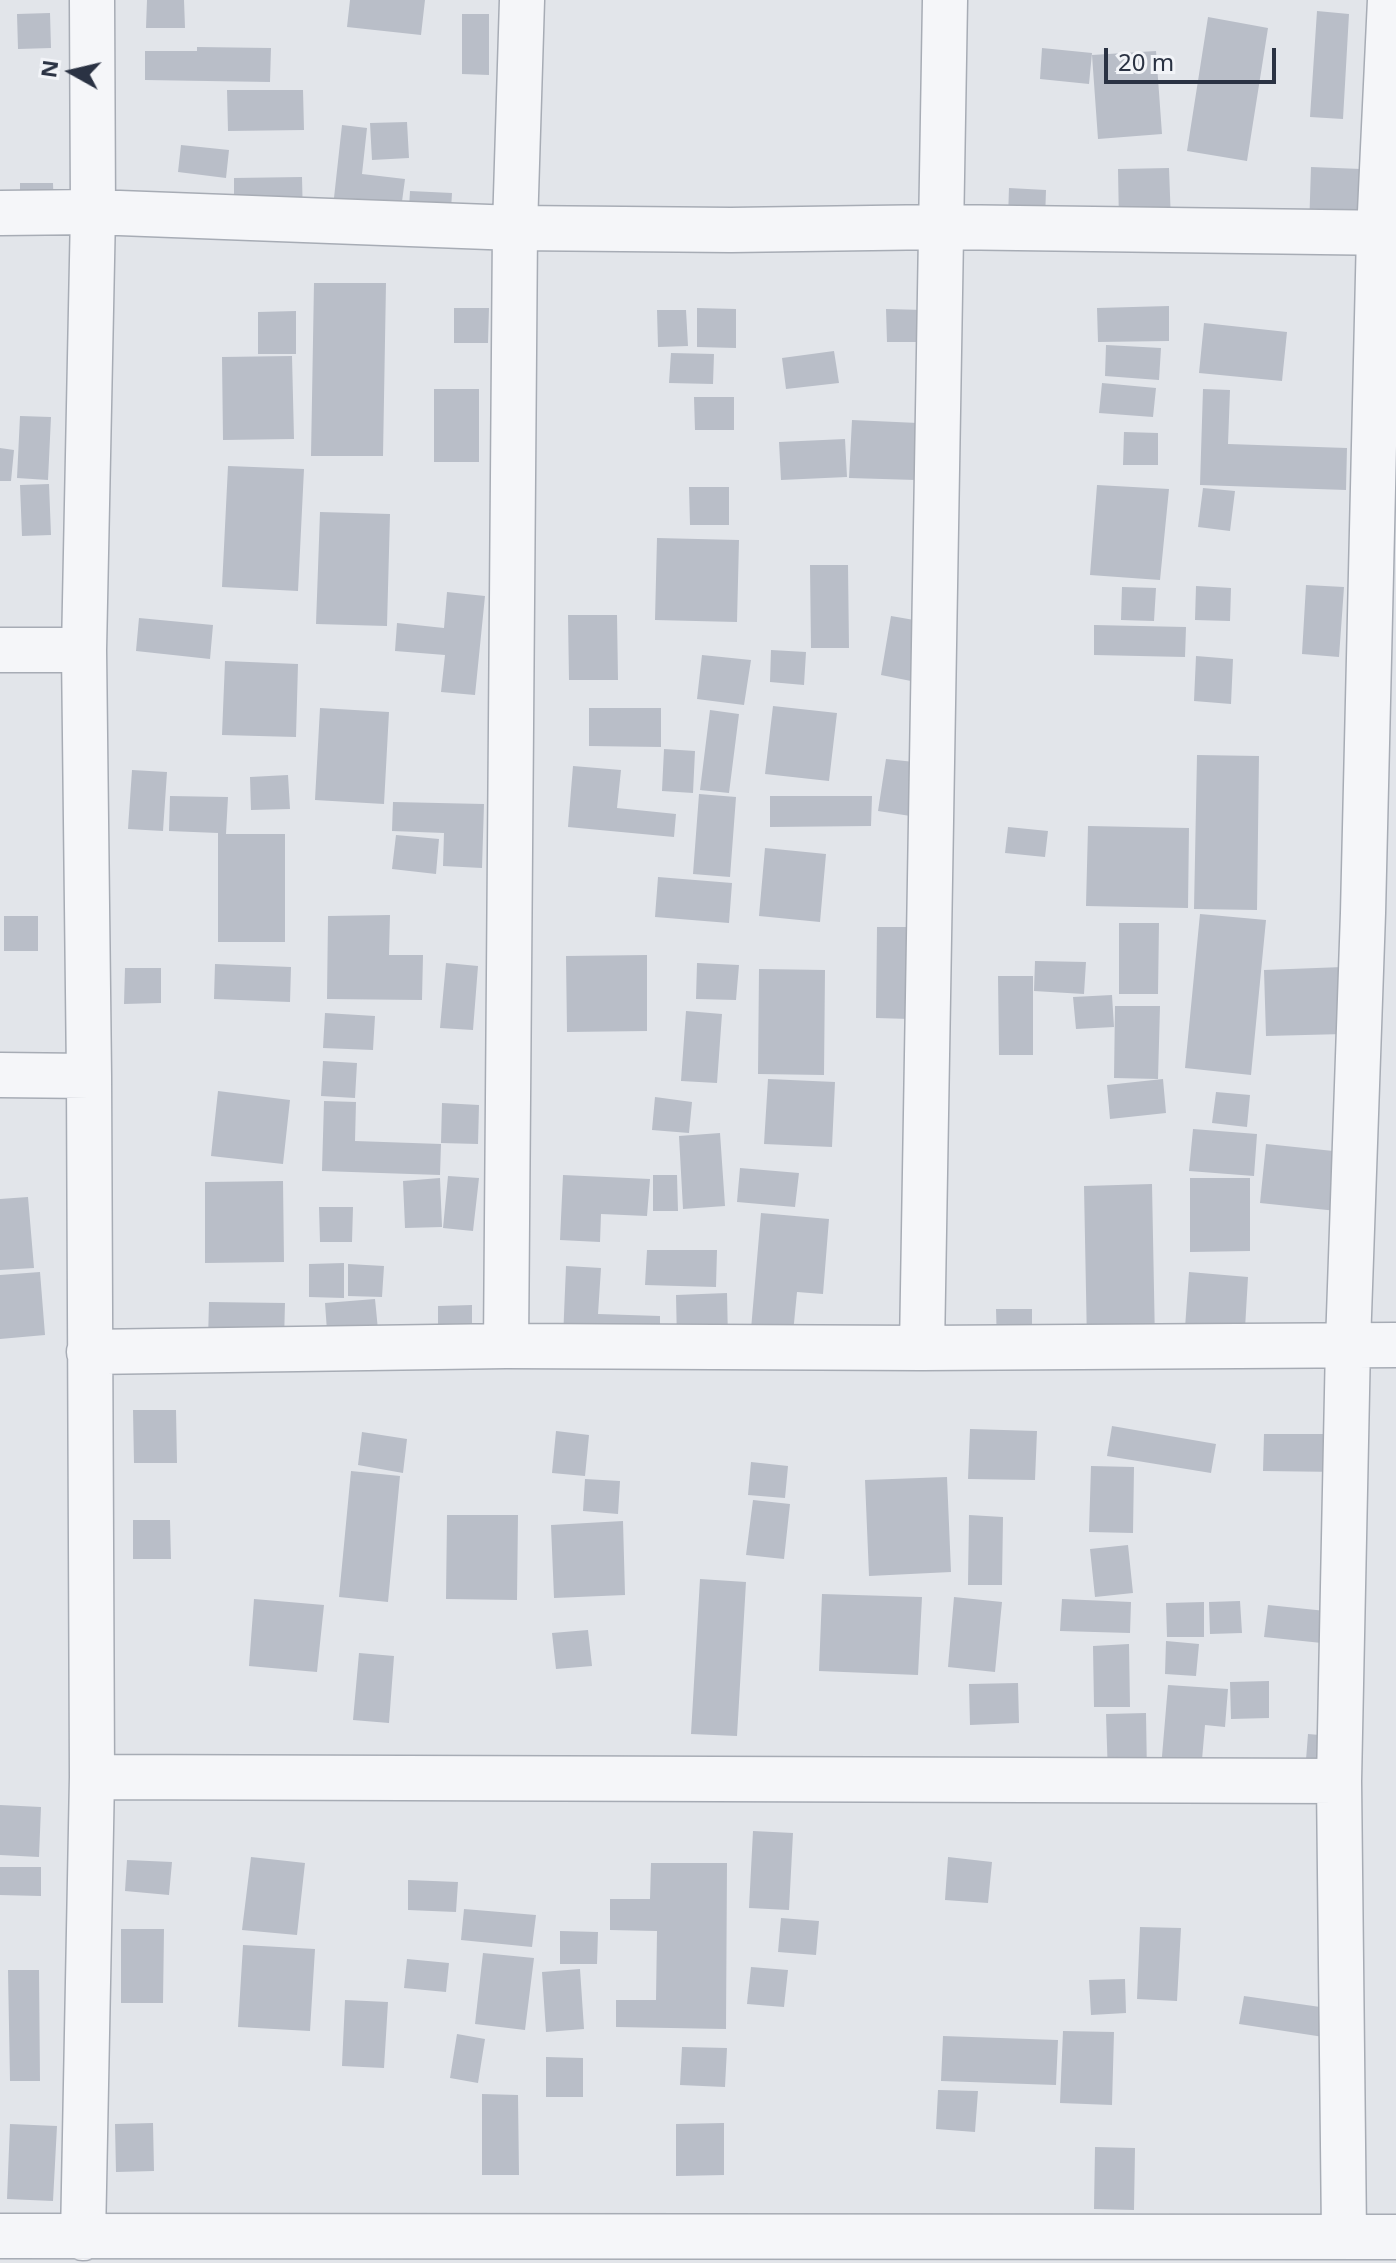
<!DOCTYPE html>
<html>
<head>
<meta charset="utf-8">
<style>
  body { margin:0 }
  #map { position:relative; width:1396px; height:2263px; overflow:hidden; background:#e2e5ea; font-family:"Noto Sans",sans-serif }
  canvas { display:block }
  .north { position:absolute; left:32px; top:32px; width:80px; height:80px; -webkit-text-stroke:6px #f2f4f8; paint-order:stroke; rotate:278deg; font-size:22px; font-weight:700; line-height:32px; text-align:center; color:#2a3243 }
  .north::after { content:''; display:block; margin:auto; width:28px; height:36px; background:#2a3243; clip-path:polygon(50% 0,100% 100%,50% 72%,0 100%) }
  .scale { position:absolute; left:1104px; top:48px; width:172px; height:36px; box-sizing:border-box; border:4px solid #2a3243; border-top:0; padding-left:10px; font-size:24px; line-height:28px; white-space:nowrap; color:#2a3243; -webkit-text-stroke:6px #f2f4f8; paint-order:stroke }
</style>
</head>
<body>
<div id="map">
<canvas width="1396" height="2263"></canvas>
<div class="north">N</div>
<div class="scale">20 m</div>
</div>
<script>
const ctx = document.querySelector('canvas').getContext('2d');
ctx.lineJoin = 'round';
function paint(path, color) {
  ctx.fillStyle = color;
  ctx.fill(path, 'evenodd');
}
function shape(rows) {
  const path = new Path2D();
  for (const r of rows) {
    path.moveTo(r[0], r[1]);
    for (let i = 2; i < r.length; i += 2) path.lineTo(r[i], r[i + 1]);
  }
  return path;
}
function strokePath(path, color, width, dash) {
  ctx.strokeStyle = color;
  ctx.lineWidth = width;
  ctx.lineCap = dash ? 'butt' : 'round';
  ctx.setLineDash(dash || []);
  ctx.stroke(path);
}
paint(shape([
  [147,0,184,0,185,28,146,28],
  [350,0,425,0,421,35,347,27],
  [1317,11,1349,14,1343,119,1310,117],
  [50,13,51,48,18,49,17,14],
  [462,14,489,14,489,75,462,74],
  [1208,17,1268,28,1247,161,1187,151],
  [197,47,271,48,270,82,145,80,145,51,197,51],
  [1042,48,1092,53,1089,84,1040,79],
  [1156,51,1162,134,1098,139,1092,55],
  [227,90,303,90,304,130,228,131],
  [407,122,409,158,372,160,370,123],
  [342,125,367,128,362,174,405,179,399,224,332,216],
  [181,145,229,150,226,178,178,172],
  [1311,167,1361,169,1359,231,1309,229],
  [1169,168,1171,222,1119,224,1118,169],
  [302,177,303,220,234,220,234,178],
  [20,183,53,183,54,216,20,216],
  [1009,188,1046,190,1045,220,1008,218],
  [410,191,452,193,450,227,408,225],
  [314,283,386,283,383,456,311,456],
  [1169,306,1169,341,1098,342,1097,308],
  [454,308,489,308,488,343,454,343],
  [697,308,736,309,736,348,697,347],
  [886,309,924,310,923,342,887,342],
  [657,310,686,310,688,346,658,347],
  [296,311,296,354,258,354,258,312],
  [1204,323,1287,332,1282,381,1199,373],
  [1106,345,1161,348,1159,380,1105,376],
  [834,351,839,383,786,389,782,358],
  [671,353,714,354,713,384,669,383],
  [292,356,294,439,223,440,222,357],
  [1102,383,1156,388,1153,417,1099,413],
  [434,389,479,389,479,462,434,462],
  [1203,389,1230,390,1228,444,1347,448,1346,490,1200,485],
  [694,397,734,397,734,430,695,430],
  [20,416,51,417,48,480,17,478],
  [852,420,918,423,916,480,849,478],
  [1124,432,1158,433,1158,465,1123,465],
  [845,439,847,477,781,480,779,442],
  [0,448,14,450,11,481,0,481],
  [228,466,304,469,298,591,222,587],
  [49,484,51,535,22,536,20,485],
  [1097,485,1169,489,1160,580,1090,575],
  [689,487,729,487,729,525,690,525],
  [1203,488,1235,491,1230,531,1198,527],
  [320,512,390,514,387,626,316,624],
  [657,538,739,540,737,622,655,620],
  [810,565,848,565,849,648,811,648],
  [1306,585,1344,587,1339,657,1302,654],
  [1196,586,1231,588,1230,621,1195,620],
  [1122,587,1156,588,1154,621,1121,620],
  [447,592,485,596,475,695,441,692,445,655,395,651,397,623,444,628],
  [568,615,617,615,618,680,569,680],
  [891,616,920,621,911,681,881,675],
  [139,618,213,625,210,659,136,651],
  [1094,625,1186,627,1185,657,1094,655],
  [771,650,806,652,804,685,770,682],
  [702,655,751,660,744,705,697,699],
  [1196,656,1233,659,1231,704,1194,701],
  [225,661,298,664,296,737,222,735],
  [773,706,837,713,829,781,765,774],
  [320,708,389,712,384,804,315,800],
  [589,708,661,708,661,747,589,746],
  [710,710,739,714,729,793,700,790],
  [664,749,695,751,693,793,662,791],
  [1197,755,1259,756,1257,910,1194,909],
  [886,759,924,763,917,817,878,811],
  [573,766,621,770,617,808,676,814,674,837,568,827],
  [132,770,167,772,163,831,128,829],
  [288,775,290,809,251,810,250,777],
  [699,794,736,797,730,877,693,874],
  [170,796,228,797,226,834,285,834,285,942,218,942,218,833,169,831],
  [770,796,872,796,871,826,770,827],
  [393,802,484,804,482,868,443,866,444,833,392,831],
  [1088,826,1189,828,1188,908,1086,906],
  [1008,827,1048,831,1045,857,1005,853],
  [396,835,439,839,436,874,392,869],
  [765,848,826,854,820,922,759,916],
  [658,877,732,883,729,923,655,917],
  [1200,914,1266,920,1251,1075,1185,1068],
  [390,915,389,955,423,955,422,1000,327,999,328,916],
  [4,916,38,916,38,951,4,951],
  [1119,923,1159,923,1158,994,1119,994],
  [877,927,911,927,910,1019,876,1018],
  [647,955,647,1031,567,1032,566,956],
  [1035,961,1086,962,1084,994,1034,991],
  [446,963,478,966,473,1030,440,1028],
  [697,963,739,965,736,1000,696,999],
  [215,964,291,967,290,1002,214,999],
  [1343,967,1344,1034,1266,1036,1264,970],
  [125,968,161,968,161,1003,124,1004],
  [759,969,825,970,824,1075,758,1074],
  [998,976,1033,976,1033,1055,999,1055],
  [1112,995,1114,1027,1076,1029,1073,997],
  [1115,1006,1160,1006,1158,1079,1114,1078],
  [686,1011,722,1014,717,1083,681,1081],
  [325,1013,375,1016,373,1050,323,1048],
  [323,1061,357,1063,355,1098,321,1096],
  [768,1079,835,1082,832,1147,764,1144],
  [1163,1079,1166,1113,1110,1119,1107,1085],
  [218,1091,290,1100,283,1164,211,1156],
  [1216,1092,1250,1095,1247,1127,1212,1123],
  [655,1097,692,1102,689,1133,652,1130],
  [324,1101,356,1102,355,1141,441,1144,440,1175,322,1171],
  [442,1103,479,1105,478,1144,441,1143],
  [1193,1129,1257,1134,1254,1176,1189,1171],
  [720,1133,725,1206,683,1209,679,1136],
  [1266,1144,1343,1152,1337,1211,1260,1203],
  [740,1168,799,1173,795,1207,737,1202],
  [563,1175,650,1179,647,1216,601,1214,600,1242,560,1240],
  [653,1175,677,1175,678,1211,653,1211],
  [448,1176,479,1178,473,1231,443,1228],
  [440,1178,442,1227,405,1228,403,1181],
  [1190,1178,1250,1178,1250,1251,1190,1252],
  [283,1181,284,1262,205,1263,205,1182],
  [1152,1184,1155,1343,1087,1344,1084,1186],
  [28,1197,34,1268,0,1270,0,1199],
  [319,1207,353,1207,352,1242,320,1242],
  [761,1213,829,1219,823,1294,797,1292,792,1344,750,1341],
  [647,1250,717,1250,716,1287,645,1285],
  [344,1263,344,1298,309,1297,309,1264],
  [348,1264,384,1266,382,1297,348,1296],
  [566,1266,601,1268,598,1314,660,1316,660,1342,563,1339],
  [40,1272,45,1335,0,1339,0,1275],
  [1189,1272,1248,1277,1244,1346,1184,1342],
  [727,1293,728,1340,677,1342,676,1295],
  [375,1299,379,1340,328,1345,325,1303],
  [209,1302,285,1303,284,1341,208,1340],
  [472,1305,472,1341,438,1342,438,1306],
  [996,1309,1032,1309,1032,1344,997,1345],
  [133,1410,176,1410,177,1463,134,1463],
  [1112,1426,1216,1444,1211,1473,1107,1456],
  [970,1429,1037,1431,1035,1480,968,1479],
  [556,1431,589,1435,585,1476,552,1473],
  [362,1432,407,1439,403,1473,358,1465],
  [1264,1434,1340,1434,1340,1472,1263,1471],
  [751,1462,788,1466,785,1498,748,1495],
  [1091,1466,1134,1467,1133,1533,1089,1532],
  [351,1471,400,1476,388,1602,339,1597],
  [947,1477,951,1572,869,1576,865,1480],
  [585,1479,620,1481,618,1514,583,1511],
  [753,1500,790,1504,784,1559,746,1555],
  [447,1515,518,1515,517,1600,446,1599],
  [969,1515,1003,1517,1002,1585,968,1585],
  [133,1520,170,1520,171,1559,133,1559],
  [623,1521,625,1595,554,1598,551,1525],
  [1128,1545,1133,1593,1095,1597,1090,1549],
  [700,1579,746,1582,737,1736,691,1734],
  [822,1594,922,1597,918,1675,819,1671],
  [954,1597,1002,1602,995,1672,948,1667],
  [254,1599,324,1605,317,1672,249,1666],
  [1062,1599,1131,1602,1130,1633,1060,1631],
  [1240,1601,1242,1633,1210,1634,1209,1602],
  [1204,1602,1204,1637,1167,1637,1166,1603],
  [1268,1605,1345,1613,1341,1645,1264,1637],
  [588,1630,592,1666,556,1669,552,1633],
  [1166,1641,1199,1644,1196,1676,1165,1674],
  [1129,1644,1130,1707,1094,1707,1093,1646],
  [359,1653,394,1656,389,1723,353,1720],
  [1269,1681,1269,1718,1231,1719,1230,1682],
  [1018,1683,1019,1723,970,1725,969,1684],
  [1168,1685,1228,1689,1225,1727,1205,1725,1201,1771,1161,1768],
  [1146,1713,1147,1776,1108,1777,1106,1714],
  [1308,1734,1343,1737,1305,1773],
  [0,1805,41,1807,39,1857,0,1855],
  [753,1831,793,1833,789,1910,749,1908],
  [251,1857,305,1863,297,1935,242,1930],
  [948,1857,992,1862,988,1903,945,1900],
  [127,1860,172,1862,169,1895,125,1891],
  [651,1863,727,1863,726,2029,616,2027,616,2000,656,2000,657,1931,610,1930,610,1899,650,1899],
  [0,1867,41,1867,41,1896,0,1895],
  [408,1880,458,1882,456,1912,408,1910],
  [464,1909,536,1915,532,1947,461,1940],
  [781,1918,819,1921,816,1955,778,1952],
  [1140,1927,1181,1928,1177,2001,1137,1999],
  [121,1929,164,1929,163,2003,121,2003],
  [560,1931,598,1932,597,1964,560,1964],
  [243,1945,315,1949,310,2031,238,2027],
  [483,1953,534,1958,525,2030,475,2024],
  [407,1959,449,1963,446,1992,404,1988],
  [751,1967,788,1970,784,2007,747,2004],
  [580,1969,584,2029,546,2032,542,1972],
  [8,1970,39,1970,40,2081,10,2081],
  [1125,1979,1126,2013,1091,2015,1089,1980],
  [1244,1996,1334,2009,1330,2038,1239,2024],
  [345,2000,388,2002,384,2068,342,2066],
  [1063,2031,1114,2032,1112,2105,1060,2103],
  [457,2034,485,2039,478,2083,450,2078],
  [943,2036,1058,2040,1056,2085,941,2081],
  [682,2047,727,2048,725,2087,680,2085],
  [546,2057,583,2058,583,2097,546,2097],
  [938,2090,978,2091,975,2132,936,2129],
  [482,2094,518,2095,519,2175,482,2175],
  [153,2123,154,2171,116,2172,115,2124],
  [724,2123,724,2175,676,2176,676,2124],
  [10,2124,57,2126,53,2201,7,2199],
  [1095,2147,1135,2148,1134,2210,1094,2209]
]), '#b9bec8');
const minor = shape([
  [0,213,93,212,515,228,731,230,942,227,1396,233],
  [0,650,84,650],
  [0,1075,89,1076],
  [506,1346,515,228,522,0],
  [922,1348,945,0],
  [89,1352,506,1346,922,1348,1396,1345],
  [92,1777,1339,1781],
  [1344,2235,1339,1781,1348,1344,1363,913,1379,233,1390,0],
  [0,2236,1396,2237],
  [83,2238,92,1777,89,1076,84,650,93,212,92,0]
]);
strokePath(minor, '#a7acb5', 47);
strokePath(minor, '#f5f6f9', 44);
</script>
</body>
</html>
